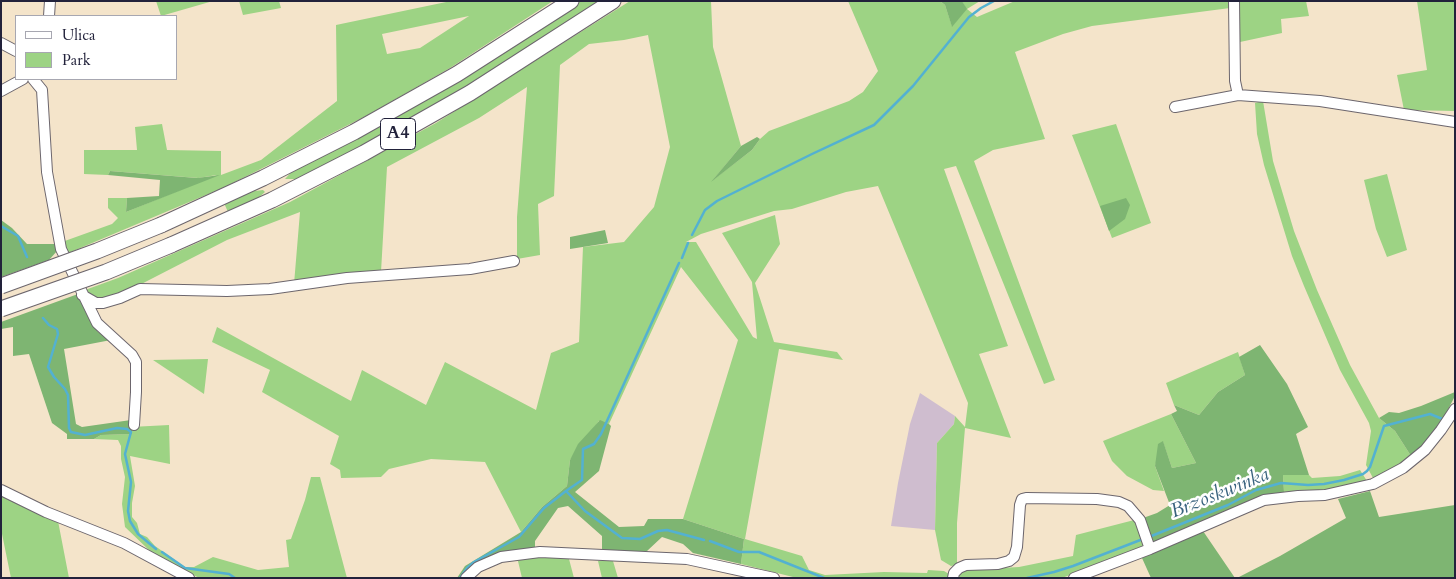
<!DOCTYPE html>
<html>
<head>
<meta charset="utf-8">
<style>
  body { margin:0 }
  #map { position:relative; width:1456px; height:579px; overflow:hidden; background:#f4e4ca; font-family:Cardo,serif }
  canvas { display:block }
  .frame { position:absolute; inset:0; border:2px solid #22223b; pointer-events:none }
  .legend { position:absolute; left:15px; top:15px; width:162px; height:65px; box-sizing:border-box; background:#fff; border:1px solid #a7a7b1; margin:0; padding:6px 9px; list-style:none; font-size:15px; color:#22223b }
  .legend li { display:flex; align-items:center; gap:10px; height:25px }
  .legend b { width:25px; border:1px solid #a7a7b1 }
</style>
</head>
<body>
<div id="map">
<canvas width="1456" height="579"></canvas>
<div class="frame"></div>
<ul class="legend">
<li><b style="height:6px;background:#fff"></b>Ulica</li>
<li><b style="height:14px;background:#9dd384"></b>Park</li>
</ul>
</div>
<script>
const ctx = document.querySelector('canvas').getContext('2d');
ctx.lineJoin = 'round';
function paint(path, color) {
  ctx.fillStyle = color;
  ctx.fill(path, 'evenodd');
}
function shape(rows) {
  const path = new Path2D();
  for (const r of rows) {
    path.moveTo(r[0], r[1]);
    for (let i = 2; i < r.length; i += 2) path.lineTo(r[i], r[i + 1]);
  }
  return path;
}
function strokePath(path, color, width, dash) {
  ctx.strokeStyle = color;
  ctx.lineWidth = width;
  ctx.lineCap = dash ? 'butt' : 'round';
  ctx.setLineDash(dash || []);
  ctx.stroke(path);
}
function write(font, color, halo, rows, align = 'center') {
  ctx.font = font + ' Cardo,serif';
  ctx.lineWidth = 5;
  ctx.setLineDash([]);
  ctx.textBaseline = 'middle';
  ctx.strokeStyle = halo;
  ctx.fillStyle = color;
  for (const [text, x, y, turn = 0] of rows) {
    ctx.save();
    ctx.translate(x, y);
    ctx.rotate((+turn || 0) * Math.PI / 180);
    ctx.textAlign = isNaN(turn) ? turn : align;
    if (halo) ctx.strokeText(text, 0, 0);
    ctx.fillText(text, 0, 0);
    ctx.restore();
  }
}
paint(shape([
  [920,393,955,416,954,424,937,443,935,530,891,526,898,483,910,424]
]), '#cfbdcf');
paint(shape([
  [156,1,213,1,161,16],
  [239,1,279,1,281,8,243,15],
  [451,1,553,1,450,68,368,115,225,187,66,254,62,242,112,224,118,218,108,208,108,198,127,198,126,212,217,175,198,178,110,171,108,175,84,174,84,150,137,150,135,127,162,124,167,150,221,151,221,175,261,160,337,101,336,25],
  [469,16,420,48,387,54,382,34],
  [581,1,602,1,508,62,405,124,303,179,285,179,296,167,557,17],
  [630,1,711,1,713,47,741,146,713,180,752,150,760,139,769,131,849,101,863,92,878,71,848,1,940,1,945,5,952,26,966,9,962,1,980,1,967,9,977,17,1015,1,1230,1,1230,8,1092,26,1063,34,1015,52,1045,139,993,150,974,161,1055,380,1044,384,956,166,944,169,1008,346,979,354,1011,438,965,428,957,523,957,565,951,566,941,560,935,530,937,443,954,424,955,416,965,427,968,403,878,186,846,192,792,209,774,211,701,234,686,242,696,242,753,337,757,339,752,282,722,233,775,215,780,244,755,283,774,342,837,352,843,360,779,349,745,539,802,556,809,570,825,575,884,572,927,573,928,570,944,571,949,574,965,570,1019,567,1073,556,1076,535,1142,518,1152,544,1062,578,797,578,741,564,744,539,683,519,738,340,681,267,609,424,599,421,570,460,567,486,542,507,521,532,485,462,431,459,389,469,381,477,341,478,340,470,330,464,339,436,262,392,270,370,212,342,217,327,351,401,362,370,426,405,445,362,536,410,551,353,579,342,583,247,624,242,654,207,670,147,648,35,624,40,589,44,560,65,554,196,538,204,540,255,517,259,517,217,527,87,479,118,387,167,381,272,294,284,300,212,227,240,118,296,92,299,85,290,118,278,290,202,436,123],
  [1240,1,1306,1,1309,16,1281,19,1282,33,1240,42],
  [1417,1,1455,1,1455,111,1404,110,1397,75,1427,70],
  [1263,101,1273,161,1294,231,1317,290,1350,365,1379,418,1395,431,1411,456,1397,466,1373,478,1366,465,1371,431,1369,423,1340,370,1304,286,1292,256,1264,165,1257,134,1255,103],
  [1116,124,1151,223,1112,238,1072,135],
  [1387,174,1407,250,1387,257,1376,229,1364,180],
  [263,190,265,192,258,198,228,212,224,203,247,192],
  [1238,352,1245,375,1218,392,1199,415,1174,405,1166,383],
  [208,359,204,394,153,360],
  [1171,414,1196,463,1172,468,1163,442,1155,466,1164,491,1153,490,1127,476,1112,461,1103,441],
  [169,425,170,464,130,456,135,486,132,503,132,517,137,523,140,534,147,537,155,546,185,567,194,567,213,557,258,570,289,567,286,540,291,539,305,500,311,477,320,477,347,578,200,578,185,572,152,553,125,527,122,504,125,477,121,459,121,446,118,440,94,439,101,435,131,434,131,427],
  [1360,470,1367,481,1340,489,1284,492,1283,475,1309,475,1312,478,1340,476],
  [1,496,58,521,69,578,11,578,1,529],
  [536,556,569,559,574,578,522,578,517,557],
  [598,561,613,561,618,578,602,578]
]), '#9dd384');
paint(shape([
  [940,1,962,1,967,9,952,27,945,5],
  [757,137,760,139,752,150,711,182,741,146],
  [110,171,197,178,220,175,126,212,127,198,159,196,160,180,108,175],
  [1126,198,1130,205,1125,219,1109,231,1100,206],
  [1,220,12,228,27,244,57,244,57,251,49,260,1,277],
  [605,230,608,243,570,249,570,237],
  [78,294,89,318,98,332,111,340,64,349,76,424,82,427,131,420,132,434,101,435,94,439,67,439,67,434,52,423,29,354,13,356,13,327,1,329,1,322],
  [1260,345,1287,384,1308,427,1296,434,1309,475,1283,475,1284,492,1258,498,1152,544,1143,518,1157,513,1170,505,1155,466,1158,444,1163,441,1172,468,1196,463,1171,414,1177,411,1174,405,1199,415,1218,392,1245,375,1239,357],
  [1455,392,1455,396,1439,427,1423,446,1411,456,1395,431,1379,418,1389,412,1399,413,1421,406],
  [600,420,609,424,611,426,599,471,575,492,619,527,644,526,648,519,683,519,744,539,741,564,693,553,683,544,662,537,647,551,602,552,602,536,568,506,558,508,535,541,535,551,500,555,462,578,457,578,465,566,521,532,542,507,567,486,570,460,578,444],
  [1370,491,1379,517,1455,505,1455,578,1237,578,1280,556,1346,518,1338,499],
  [1203,531,1235,578,1151,578,1142,558]
]), '#7eb572');
strokePath(shape([
  [1,226,18,236,27,257],
  [692,235,705,210,717,201,812,154,874,125,913,86,969,17,981,8,994,1],
  [682,258,688,243],
  [43,318,49,325,57,329,58,334,48,367,54,377,65,389,68,395,69,428,71,432,85,435,117,428,127,429,131,432,125,454,131,482,128,511,130,521,138,534,156,549],
  [566,491,582,480,583,449,594,444,601,434,679,263],
  [1149,537,1228,505,1256,490,1281,483,1308,485,1324,484,1344,480,1363,474,1367,471,1370,467,1384,426,1430,414,1445,420],
  [710,541,739,552,759,552,824,578],
  [162,552,185,568,229,574,235,578],
  [460,578,467,568,474,562,519,537,544,508,566,491,585,511,622,538,640,539,658,531,667,530,704,540],
  [1027,578,1054,572,1073,566,1143,539]
]), '#53b1d1', 2.5);
const minor = shape([
  [1234,1,1235,81,1238,95,1320,101,1455,122],
  [49,16,50,1],
  [1,43,16,51],
  [33,79,42,90,47,172,61,249,97,323,132,355,136,362,136,392,134,425],
  [1,91,23,79],
  [1175,107,1238,95],
  [82,295,96,303,103,303,120,298,140,289,227,291,270,289,347,278,470,269,514,261],
  [1,490,46,512,124,543,189,578],
  [466,578,478,567,501,557,540,552,687,559,774,578],
  [953,578,954,573,959,568,966,565,998,564,1009,561,1014,557,1017,547,1020,505,1022,499,1026,498,1097,499,1119,502,1128,506,1140,520,1150,549],
  [1074,578,1150,549,1264,500,1298,496,1325,495,1373,484,1403,468,1425,450,1441,430,1455,409]
]);
const highway = shape([
  [161,225,263,178,354,132,457,74,571,1],
  [171,245,272,200,364,153,470,93,613,1]
]);
strokePath(minor, '#6c666d', 12);
strokePath(highway, '#6c666d', 17);
strokePath(minor, '#fff', 10);
strokePath(highway, '#fff', 15);
const highwayBridge = shape([
  [1,286,97,251,161,225],
  [1,309,106,272,171,245]
]);
strokePath(highwayBridge, '#6c666d', 17, []);
strokePath(highwayBridge, '#fff', 15);
for (const [x, y, w] of [
  [398,134,35]
]) {
  const box = new Path2D();
  box.roundRect(x - w / 2, y - 15.5, w, 31, 4);
  ctx.fillStyle = '#fff';
  ctx.fill(box);
  strokePath(box, '#22223b', 1);
}
write('bold 18px', '#22223b', null, [
  ["A4",398,134]
]);
write('italic 20px', '#38627e', '#fff', [
  ["Brzoskwinka",1220,494,-22]
]);
</script>
</body>
</html>
